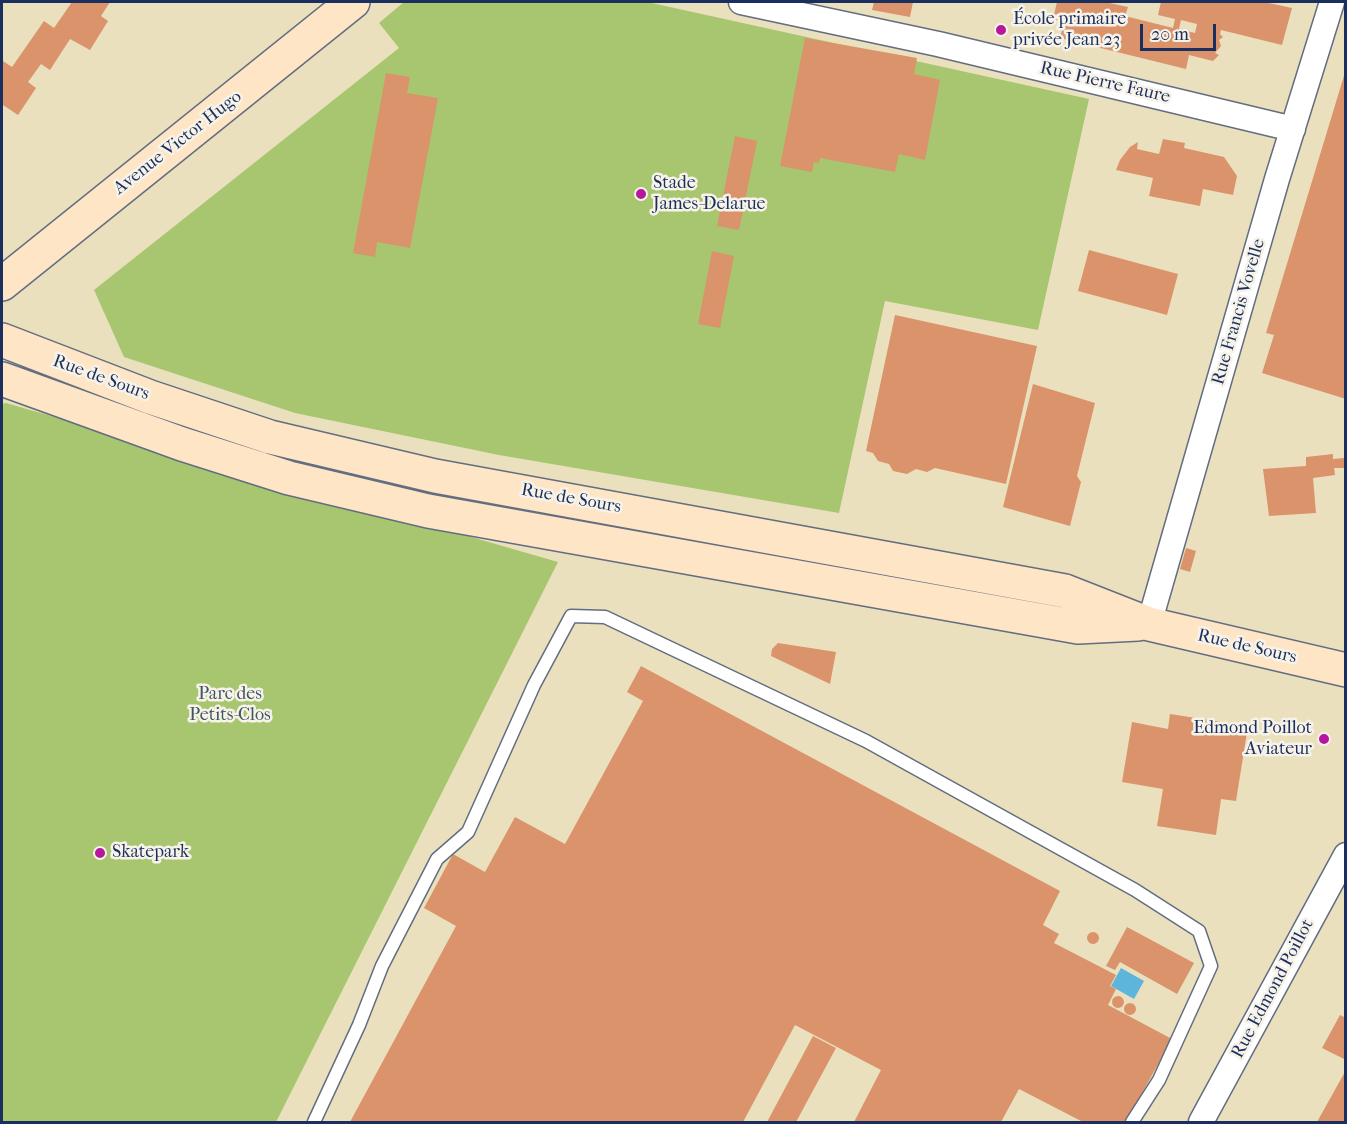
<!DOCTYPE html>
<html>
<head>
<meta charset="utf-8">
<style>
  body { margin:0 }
  #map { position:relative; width:1347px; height:1124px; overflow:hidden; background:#eae0be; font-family:"IM FELL French Canon",serif }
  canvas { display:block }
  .frame { position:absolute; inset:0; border:3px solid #1b2f5e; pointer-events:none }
  .scale { position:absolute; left:1140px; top:24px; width:76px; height:27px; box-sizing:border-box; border:3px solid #1b2f5e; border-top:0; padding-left:8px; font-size:18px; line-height:21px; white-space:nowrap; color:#1b2f5e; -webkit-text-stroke:4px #f7f3e8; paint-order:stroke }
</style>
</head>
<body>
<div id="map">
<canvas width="1347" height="1124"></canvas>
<div class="frame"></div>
<div class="scale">20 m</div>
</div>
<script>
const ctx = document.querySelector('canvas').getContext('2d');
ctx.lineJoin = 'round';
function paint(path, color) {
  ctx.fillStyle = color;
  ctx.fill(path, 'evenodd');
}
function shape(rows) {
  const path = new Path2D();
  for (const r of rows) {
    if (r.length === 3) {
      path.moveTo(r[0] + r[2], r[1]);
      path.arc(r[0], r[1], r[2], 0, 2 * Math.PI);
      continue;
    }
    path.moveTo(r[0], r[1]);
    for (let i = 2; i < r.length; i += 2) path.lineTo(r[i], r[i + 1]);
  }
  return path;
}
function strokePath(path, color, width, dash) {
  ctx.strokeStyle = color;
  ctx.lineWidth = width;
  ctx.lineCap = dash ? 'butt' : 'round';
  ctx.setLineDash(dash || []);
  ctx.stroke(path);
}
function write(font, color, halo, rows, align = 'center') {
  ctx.font = font + ' "IM FELL French Canon",serif';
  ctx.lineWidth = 5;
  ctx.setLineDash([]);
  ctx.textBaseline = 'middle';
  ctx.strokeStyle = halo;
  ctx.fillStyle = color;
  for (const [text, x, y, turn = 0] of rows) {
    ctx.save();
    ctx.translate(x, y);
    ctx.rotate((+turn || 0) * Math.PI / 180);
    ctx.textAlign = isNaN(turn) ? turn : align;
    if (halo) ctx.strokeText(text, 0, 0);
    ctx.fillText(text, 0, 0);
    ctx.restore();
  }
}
paint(shape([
  [404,2,647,2,1089,99,1038,330,885,301,839,513,499,455,295,413,124,357,94,290,399,48,379,23],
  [6,403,558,562,276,1122,2,1122,2,404]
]), '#a7c66f');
paint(shape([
  [1121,968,1144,981,1134,999,1111,986]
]), '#5eb5db');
paint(shape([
  [72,2,110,2,101,16,108,21,90,50,70,39,50,70,41,64,28,82,36,88,18,115,3,105,2,108,3,61,12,67,44,21,54,28],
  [874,2,913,2,910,17,872,10],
  [1057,2,1105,2,1128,7,1125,16,1173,28,1175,19,1158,15,1161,2,1264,2,1292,8,1282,45,1221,30,1220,34,1223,37,1219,40,1221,46,1215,53,1219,55,1213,61,1189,55,1186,69,1060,38,1064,21,1053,19],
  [1181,20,1197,24,1195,33,1179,29],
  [805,38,917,58,914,74,940,80,925,160,899,154,895,172,820,158,819,163,814,162,812,172,780,166],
  [1346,69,1346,399,1262,373,1274,335,1266,333],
  [386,73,410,77,407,93,438,98,410,248,377,242,375,257,353,253],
  [735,136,757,141,739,230,717,226],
  [1163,139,1185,143,1184,148,1224,157,1237,176,1233,195,1203,189,1200,206,1149,196,1153,178,1116,170,1120,160,1130,147,1138,142,1137,149,1159,154],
  [1089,250,1178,274,1167,315,1078,291],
  [712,251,734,256,720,328,698,324],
  [895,315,1037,346,1006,484,935,468,927,472,916,469,907,474,893,471,889,464,878,461,873,453,866,451],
  [1033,384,1095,403,1077,476,1081,482,1070,526,1003,507],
  [1333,454,1333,459,1344,458,1345,468,1334,468,1335,475,1313,478,1316,513,1269,516,1263,469,1306,466,1306,457],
  [1186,548,1196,551,1190,572,1180,569],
  [778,643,836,652,830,684,771,656,772,649],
  [641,666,1060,891,1043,925,1059,934,1054,943,1116,975,1110,986,1116,989,1108,1005,1172,1039,1126,1122,1083,1122,1019,1089,1001,1122,854,1122,881,1070,795,1025,743,1122,350,1122,456,926,424,908,453,854,485,872,515,817,565,844,643,701,627,692],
  [1170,714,1248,726,1236,801,1221,799,1216,835,1157,826,1163,789,1122,782,1132,722,1168,729],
  [1127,927,1194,963,1177,994,1120,962,1115,970,1106,966],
  [1093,938,6],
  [1118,1002,6],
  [1130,1009,6],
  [1340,1015,1346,1018,1346,1060,1322,1048],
  [813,1036,836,1048,796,1122,767,1122],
  [1346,1070,1346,1122,1317,1122]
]), '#da936b');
const service = shape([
  [314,1122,359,1025,382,966,437,859,468,832,534,685,571,616,605,617,866,741,1135,890,1199,931,1211,966,1159,1080,1132,1122]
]);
const minor = shape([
  [741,2,938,44,1293,129],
  [1149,624,1277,179,1332,2],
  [1201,1122,1346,855]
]);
const secondary = shape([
  [2,284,353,2],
  [2,340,150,397,270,437,435,476,1065,591,1149,624,1346,670],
  [2,379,182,444,289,478,428,511,1078,627,1138,624]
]);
strokePath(service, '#636d80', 15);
strokePath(minor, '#636d80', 27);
strokePath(secondary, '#636d80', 36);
strokePath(service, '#fff', 12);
strokePath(minor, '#fff', 24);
strokePath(secondary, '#fee5c5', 33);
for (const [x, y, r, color] of [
  [1001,30,6,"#b5179e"],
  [641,194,6,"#b5179e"],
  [1324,739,6,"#b5179e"],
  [100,853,6,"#b5179e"]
]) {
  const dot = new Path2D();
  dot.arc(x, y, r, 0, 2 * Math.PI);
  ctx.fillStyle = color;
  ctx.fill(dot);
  strokePath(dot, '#f7f3e8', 2);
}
write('18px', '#1b2f5e', '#f7f3e8', [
  ["École primaire",1013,20],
  ["privée Jean 23",1013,41],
  ["Stade",653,184],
  ["James-Delarue",653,205],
  ["Edmond Poillot",1312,729,"right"],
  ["Aviateur",1312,750,"right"],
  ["Skatepark",112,853]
], 'left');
write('18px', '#1b2f5e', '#f7f3e8', [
  ["Rue Pierre Faure",1105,83,13],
  ["Avenue Victor Hugo",178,143,-38],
  ["Rue Francis Vovelle",1239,312,-74],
  ["Rue de Sours",101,378,20],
  ["Rue de Sours",571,499,10],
  ["Rue de Sours",1247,647,13],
  ["Rue Edmond Poillot",1273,989,-62]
]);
write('18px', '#3e5562', '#f7f3e8', [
  ["Parc des",230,695],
  ["Petits-Clos",230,716]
]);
</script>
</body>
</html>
